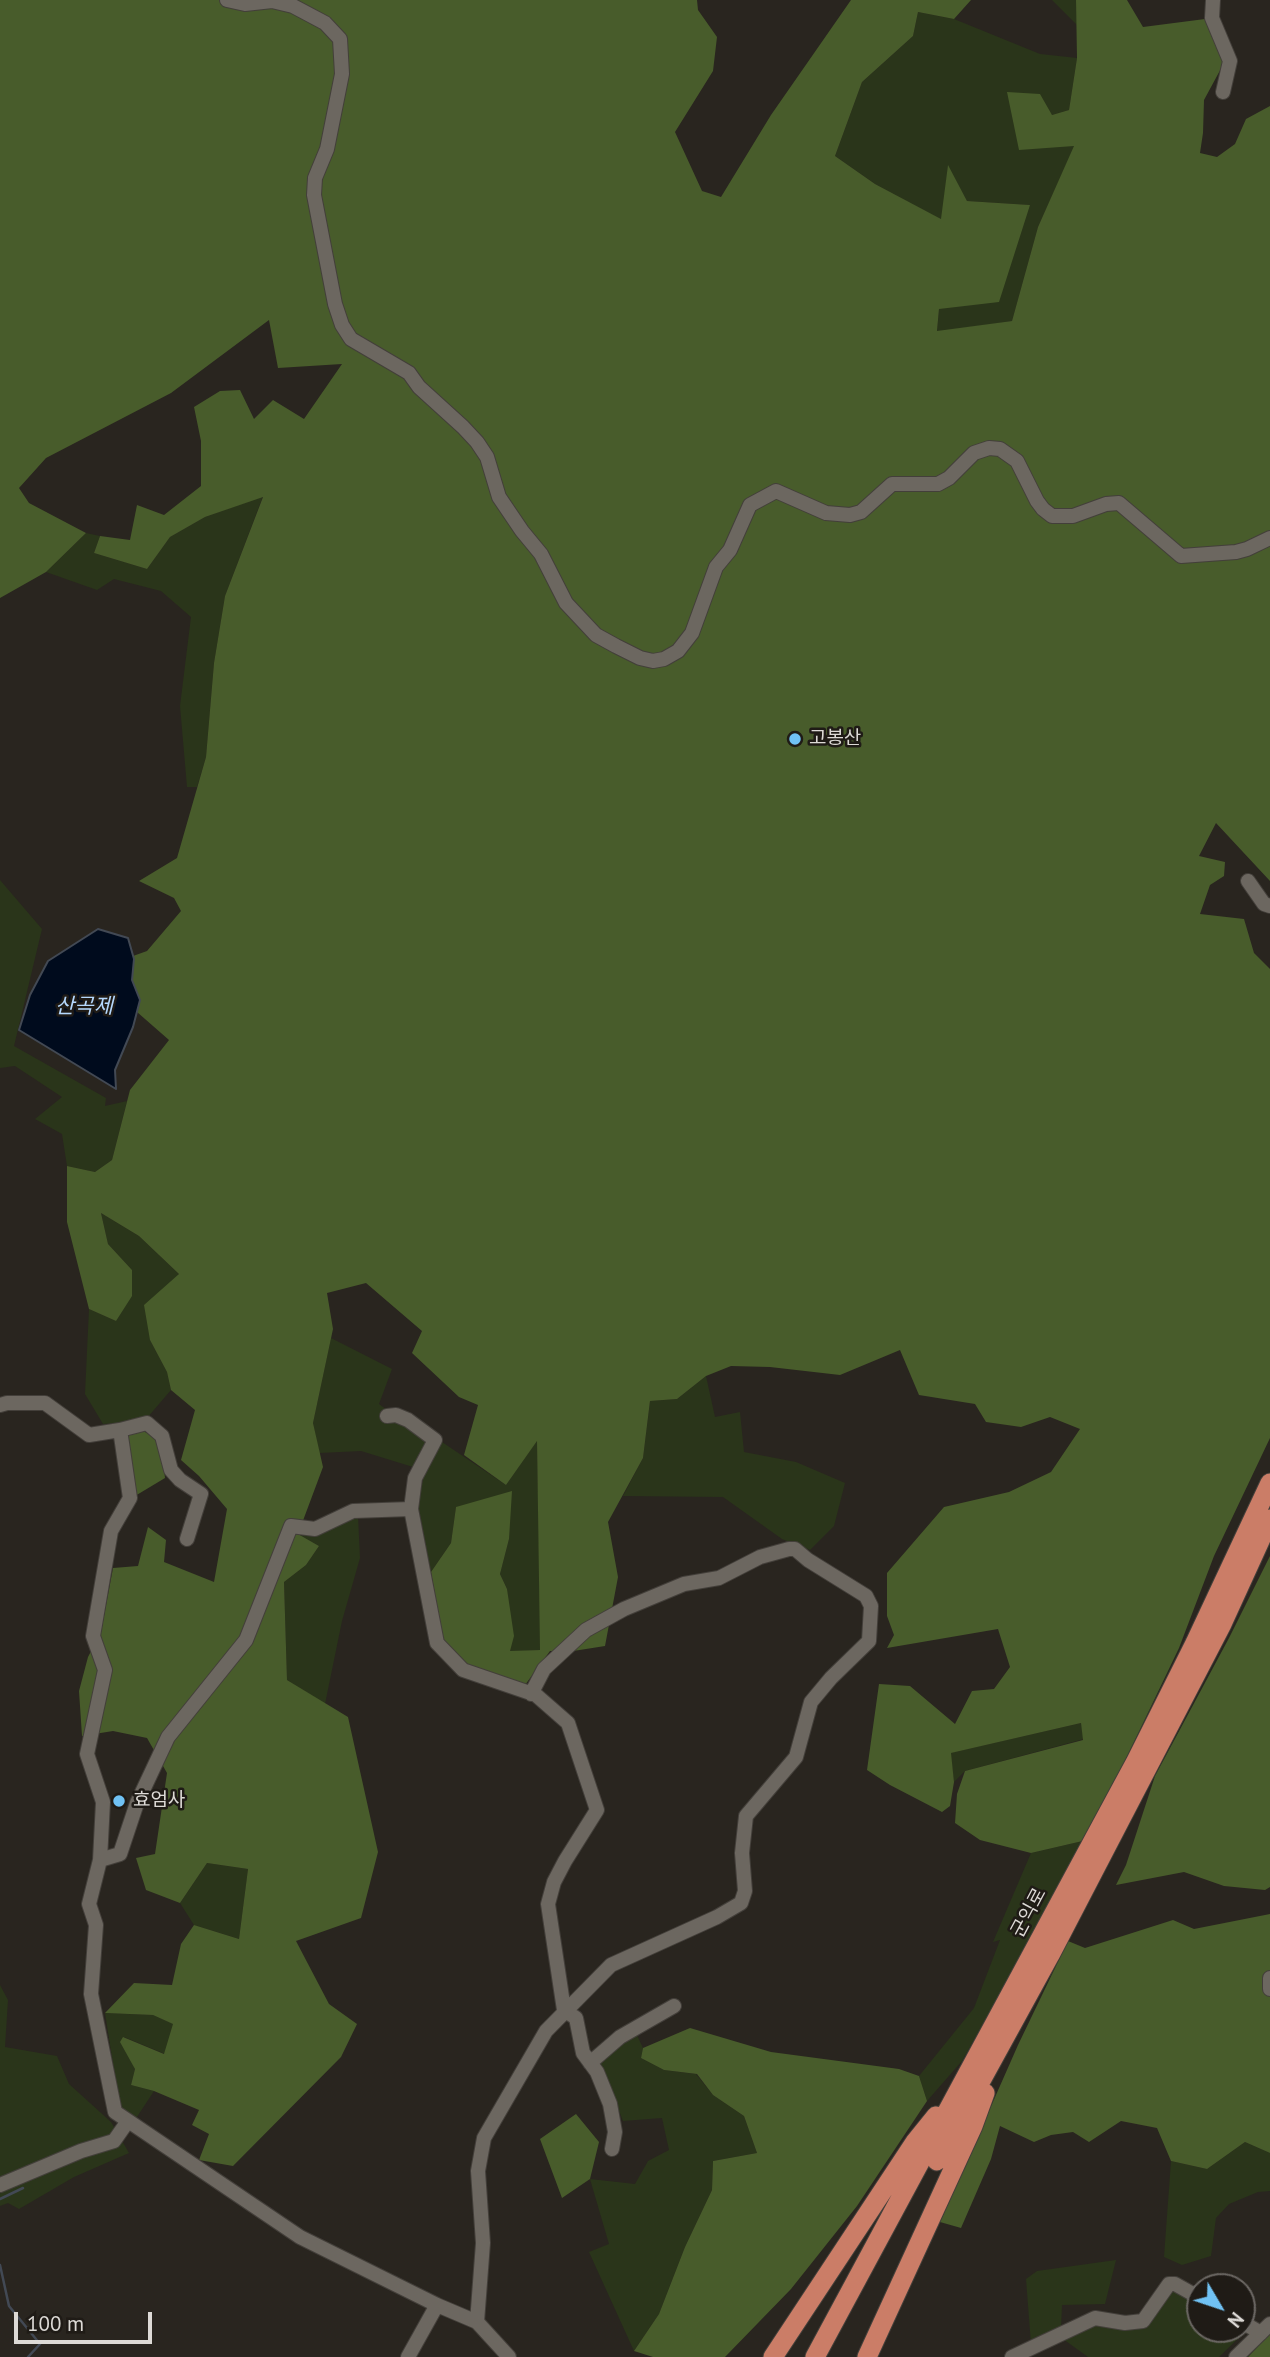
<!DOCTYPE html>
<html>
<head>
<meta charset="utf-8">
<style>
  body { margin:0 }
  #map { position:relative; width:1270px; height:2357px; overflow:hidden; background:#29251f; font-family:"PT Sans",sans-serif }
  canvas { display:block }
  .north { position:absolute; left:1186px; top:2273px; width:70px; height:70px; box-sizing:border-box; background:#1f1b16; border:2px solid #6b6763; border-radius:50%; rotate:129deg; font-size:19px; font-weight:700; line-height:28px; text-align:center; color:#dddad6 }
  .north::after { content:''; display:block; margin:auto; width:24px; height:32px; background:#70c2f4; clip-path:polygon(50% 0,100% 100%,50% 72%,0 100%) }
  .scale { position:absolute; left:14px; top:2312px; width:138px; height:32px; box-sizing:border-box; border:4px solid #dddad6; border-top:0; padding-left:9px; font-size:21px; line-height:24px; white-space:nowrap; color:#dddad6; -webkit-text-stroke:5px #1f1b16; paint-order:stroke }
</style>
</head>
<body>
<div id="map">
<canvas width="1270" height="2357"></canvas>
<div class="north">N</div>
<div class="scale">100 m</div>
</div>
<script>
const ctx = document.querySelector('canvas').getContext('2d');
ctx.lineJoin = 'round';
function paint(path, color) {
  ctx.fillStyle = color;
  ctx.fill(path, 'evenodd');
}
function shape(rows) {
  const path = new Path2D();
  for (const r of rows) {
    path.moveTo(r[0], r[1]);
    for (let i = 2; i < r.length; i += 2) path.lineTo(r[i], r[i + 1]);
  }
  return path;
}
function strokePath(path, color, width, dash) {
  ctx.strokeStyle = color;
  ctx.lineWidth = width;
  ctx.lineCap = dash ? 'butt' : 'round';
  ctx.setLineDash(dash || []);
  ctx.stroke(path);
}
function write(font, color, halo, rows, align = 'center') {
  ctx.font = font + ' "PT Sans","Noto Sans KR",sans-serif';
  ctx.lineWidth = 5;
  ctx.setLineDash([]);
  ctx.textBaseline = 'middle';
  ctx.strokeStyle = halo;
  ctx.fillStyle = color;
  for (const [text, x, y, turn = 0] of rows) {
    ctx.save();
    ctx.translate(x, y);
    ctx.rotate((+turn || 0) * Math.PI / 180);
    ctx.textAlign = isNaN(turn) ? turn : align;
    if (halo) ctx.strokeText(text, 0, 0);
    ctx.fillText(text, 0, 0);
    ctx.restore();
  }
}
paint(shape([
  [1052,0,1076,0,1077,25],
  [918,12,954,19,1040,54,1077,58,1069,110,1052,115,1008,92,1075,146,1038,227,1012,321,937,332,939,309,1030,205,967,201,948,167,942,220,875,184,835,156,862,82,913,36],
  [263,496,225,596,214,663,206,757,197,787,187,787,180,706,191,617,161,591,114,579,97,590,46,572,86,533,100,536,94,553,147,569,170,537,205,517],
  [0,880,42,929,14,1046,106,1098,105,1106,127,1101,112,1160,95,1172,67,1166,62,1134,35,1119,62,1097,15,1066,0,1068],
  [101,1213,139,1236,179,1274,150,1340,167,1372,171,1390,147,1418,118,1423,103,1424,85,1394,89,1309,116,1321,132,1270,108,1244],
  [331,1338,392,1369,379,1404,428,1441,413,1467,361,1451,319,1453,313,1423],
  [706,1376,715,1417,740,1412,744,1452,796,1462,845,1483,834,1526,810,1550,782,1539,723,1497,623,1496,643,1458,650,1401,677,1399],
  [537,1440,541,1650,509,1652,507,1589,500,1574,509,1539,456,1507,451,1543,431,1572,418,1505,425,1469,442,1442,506,1485],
  [358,1516,360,1558,342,1621,325,1704,287,1680,284,1582,306,1565,319,1546,298,1534],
  [1081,1723,1084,1739,965,1771,954,1782,950,1753],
  [1087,1840,962,2061,927,2101,919,2076,974,2008,1000,1940,993,1942,1031,1853],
  [207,1863,248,1869,239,1939,194,1925,180,1903],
  [0,1985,8,2000,5,2047,57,2056,69,2084,111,2122,129,2153,74,2177,19,2209,8,2203,0,2206],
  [105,2013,153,2015,174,2024,165,2054,124,2037,135,2069,131,2085,154,2091,135,2120,120,2108],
  [636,2033,643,2048,641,2058,664,2070,696,2074,713,2095,744,2116,757,2153,713,2161,712,2190,685,2247,659,2314,634,2351,589,2252,609,2244,590,2179,635,2184,648,2161,669,2150,662,2118,623,2121,600,2063],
  [1245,2142,1270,2153,1270,2191,1258,2192,1229,2204,1216,2218,1211,2256,1182,2265,1164,2257,1171,2161,1207,2169],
  [1116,2260,1105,2304,1062,2305,1061,2328,1031,2344,1026,2279,1037,2271],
  [1173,2287,1200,2303,1200,2329,1247,2330,1219,2357,1088,2357,1063,2339,1095,2323,1146,2325]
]), '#2a351a');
paint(shape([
  [0,0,697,0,698,10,717,37,713,71,675,132,702,191,721,197,771,115,851,0,971,0,954,19,918,12,913,36,862,82,835,156,875,184,941,219,948,165,967,201,1030,205,999,302,939,309,937,331,1012,321,1038,227,1074,146,1019,150,1007,92,1040,94,1052,115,1069,110,1077,58,1076,0,1127,0,1143,27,1205,19,1221,44,1224,63,1204,100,1203,133,1200,153,1217,157,1235,144,1246,119,1270,106,1270,881,1216,823,1199,856,1225,862,1224,876,1210,885,1200,914,1244,919,1254,953,1270,969,1270,1438,1214,1556,1179,1648,1087,1840,1031,1853,980,1840,955,1823,957,1794,965,1771,1083,1740,1081,1723,951,1753,954,1782,950,1806,942,1812,890,1785,867,1770,879,1684,910,1686,955,1724,972,1691,994,1689,1010,1667,998,1629,887,1648,894,1635,887,1616,887,1573,944,1507,1009,1492,1051,1472,1080,1429,1050,1417,1021,1427,986,1422,975,1404,919,1395,900,1350,840,1375,770,1367,731,1366,706,1376,677,1399,650,1401,643,1458,608,1522,618,1577,605,1646,567,1652,550,1651,525,1685,464,1664,443,1640,431,1572,451,1543,456,1507,512,1491,509,1539,500,1574,507,1589,514,1636,510,1651,540,1650,537,1441,506,1485,464,1455,478,1405,459,1397,412,1353,422,1331,366,1283,327,1293,333,1329,313,1423,323,1467,298,1534,319,1546,306,1565,284,1582,287,1680,348,1717,378,1852,361,1918,296,1941,329,2004,357,2024,341,2057,233,2166,199,2160,209,2134,192,2125,199,2110,154,2091,131,2085,135,2069,120,2042,123,2037,164,2054,173,2024,153,2015,105,2013,134,1983,172,1985,181,1944,194,1925,239,1939,248,1869,207,1863,180,1903,146,1890,136,1858,155,1854,167,1773,147,1738,113,1731,82,1736,79,1691,88,1657,101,1632,113,1568,138,1566,148,1527,166,1540,164,1562,214,1582,227,1509,199,1476,181,1460,195,1410,171,1390,167,1372,150,1340,144,1305,179,1274,139,1236,101,1213,108,1244,132,1270,132,1296,116,1321,89,1309,67,1222,67,1166,95,1172,112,1160,130,1090,169,1040,137,1012,140,1000,132,980,133,956,147,951,181,911,174,898,139,881,177,858,206,757,214,663,225,596,263,497,205,517,170,537,147,569,94,553,100,536,130,540,137,505,164,515,201,486,201,441,194,407,220,391,240,390,254,419,273,400,304,419,342,364,278,368,269,320,171,393,46,458,19,488,29,503,86,533,46,572,0,598],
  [141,1430,161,1440,165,1478,135,1496,127,1436],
  [1270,1556,1270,1887,1265,1890,1224,1886,1184,1872,1116,1885,1126,1865,1155,1776,1229,1638],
  [1270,1914,1270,2153,1245,2142,1207,2169,1171,2161,1157,2128,1121,2121,1089,2142,1073,2132,1051,2135,1034,2142,1000,2126,991,2159,961,2228,940,2222,1018,2045,1068,1941,1085,1948,1173,1920,1194,1929],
  [690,2028,771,2052,899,2069,919,2076,927,2101,857,2206,791,2289,725,2357,653,2357,634,2351,659,2314,685,2247,712,2190,713,2161,757,2153,744,2116,713,2095,697,2074,664,2070,641,2058,643,2048],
  [576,2114,599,2142,590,2179,562,2198,540,2139],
  [1270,2334,1270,2357,1248,2357]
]), '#485c2b');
const water = shape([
  [98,929,128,938,134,959,132,980,140,1000,133,1027,115,1070,116,1089,19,1030,30,995,48,961,98,929]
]);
paint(water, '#000b1d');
strokePath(water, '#424954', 2);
strokePath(shape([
  [0,2199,23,2188],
  [0,2265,9,2306,40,2344,28,2357]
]), '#424954', 2.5);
const minor = shape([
  [227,0,245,4,272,1,293,6,325,23,340,39,342,74,327,149,315,178,314,195,335,304,342,325,351,339,409,373,419,387,463,427,477,442,487,457,499,497,522,531,541,554,566,603,596,635,616,646,640,658,653,661,664,659,678,651,692,633,716,567,730,550,750,505,776,491,826,513,850,515,861,512,892,484,938,484,949,478,974,453,989,448,1000,449,1017,461,1037,501,1043,509,1052,516,1073,516,1106,504,1119,503,1181,556,1236,552,1247,549,1270,538],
  [1213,0,1212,18,1230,61,1223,92],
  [1248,881,1264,904,1270,906],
  [0,1405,7,1403,45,1403,89,1435,120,1430,122,1443,130,1498,111,1531,93,1636,105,1670,87,1754,103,1802,100,1860,89,1904,96,1925,91,1994,115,2112,300,2237,437,2305,477,2322],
  [387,1416,396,1415,408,1420,435,1440,415,1478,411,1509,437,1643,463,1670,536,1695,568,1723,597,1810,565,1861,554,1882,548,1904,564,2010,576,2018,583,2053,597,2072,610,2104,615,2132,612,2149],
  [120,1430,147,1423,162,1436,171,1470,180,1480,201,1494,187,1539],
  [100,1860,120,1854,137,1803,168,1737,246,1640,291,1526,315,1529,353,1511,411,1509],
  [1270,1978,1270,1989],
  [590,2063,620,2037,674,2006],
  [0,2185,81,2151,114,2141,128,2121],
  [1242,2322,1261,2333],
  [408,2357,437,2305],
  [509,2357,477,2322,483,2243,478,2171,484,2138,546,2031,611,1965,717,1917,741,1903,745,1891,742,1853,746,1816,796,1757,811,1702,831,1678,869,1641,871,1606,866,1596,808,1560,795,1549,789,1549,760,1557,719,1578,684,1584,624,1609,586,1630,544,1669,531,1694],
  [1012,2357,1095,2318,1125,2323,1143,2321,1169,2284,1175,2284,1200,2298],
  [1236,2357,1270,2324]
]);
const highway = shape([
  [937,2161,1050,1955,1222,1624,1270,1519],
  [773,2357,915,2142,936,2116],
  [815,2357,1136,1761,1195,1643,1270,1483],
  [867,2357,973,2126,985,2093]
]);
strokePath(minor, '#433f3a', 16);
strokePath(highway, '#433f3a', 21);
strokePath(minor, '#6c6760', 14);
strokePath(highway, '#cb7d67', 19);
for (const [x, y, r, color] of [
  [795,739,7,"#70c2f4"],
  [119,1801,7,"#70c2f4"]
]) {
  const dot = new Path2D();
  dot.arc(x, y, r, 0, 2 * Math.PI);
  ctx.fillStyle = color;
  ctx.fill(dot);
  strokePath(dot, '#1f1b16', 2.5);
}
write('19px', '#dddad6', '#1f1b16', [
  ["고봉산",809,739],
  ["효엄사",133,1801]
], 'left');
write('19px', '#dddad6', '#1f1b16', [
  ["군익로",1029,1913,-62]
]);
write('italic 21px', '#b5d8fd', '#1f1b16', [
  ["산곡제",84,1007]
]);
</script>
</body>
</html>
